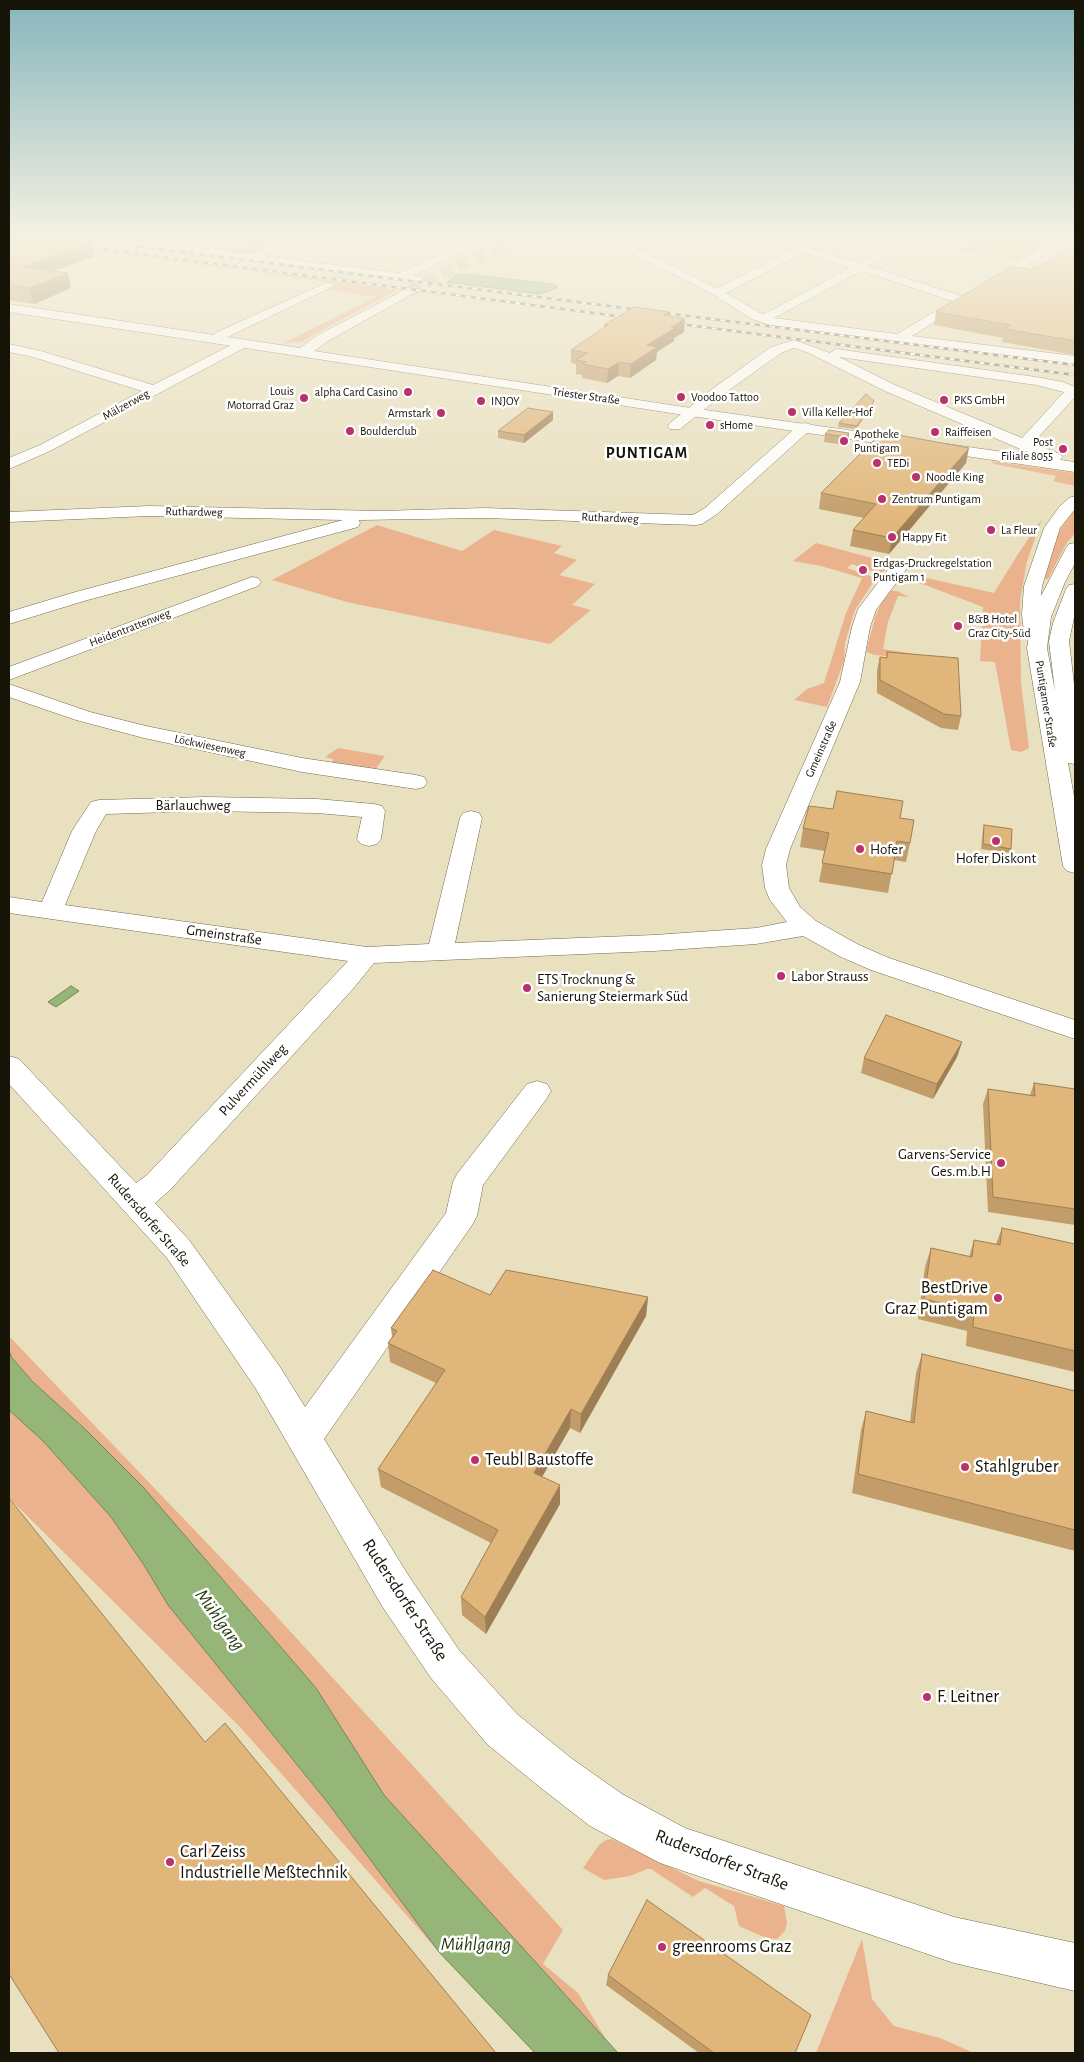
<!DOCTYPE html>
<html>
<head>
<meta charset="utf-8">
<style>
  body { margin:0 }
  #map { position:relative; width:1084px; height:2062px; overflow:hidden; background:#e9e0bf; font-family:"Alegreya Sans",sans-serif }
  canvas { display:block }
  .frame { position:absolute; inset:0; border:10px solid #171408; pointer-events:none }
</style>
</head>
<body>
<div id="map">
<canvas width="1084" height="2062"></canvas>
<div class="frame"></div>
</div>
<script>
const ctx = document.querySelector('canvas').getContext('2d');
ctx.lineJoin = 'round';
function paint(path, color) {
  ctx.fillStyle = color;
  ctx.fill(path, 'evenodd');
}
function shape(rows) {
  const path = new Path2D();
  for (const r of rows) {
    path.moveTo(r[0], r[1]);
    for (let i = 2; i < r.length; i += 2) path.lineTo(r[i], r[i + 1]);
  }
  return path;
}
function strokePath(path, color, width, dash) {
  ctx.strokeStyle = color;
  ctx.lineWidth = width;
  ctx.lineCap = dash ? 'butt' : 'round';
  ctx.setLineDash(dash || []);
  ctx.stroke(path);
}
function write(font, color, halo, rows, align = 'center') {
  ctx.font = font + ' "Alegreya Sans",sans-serif';
  ctx.lineWidth = 5;
  ctx.setLineDash([]);
  ctx.textBaseline = 'middle';
  ctx.strokeStyle = halo;
  ctx.fillStyle = color;
  for (const [text, x, y, turn = 0] of rows) {
    ctx.save();
    ctx.translate(x, y);
    ctx.rotate((+turn || 0) * Math.PI / 180);
    ctx.textAlign = isNaN(turn) ? turn : align;
    if (halo) ctx.strokeText(text, 0, 0);
    ctx.fillText(text, 0, 0);
    ctx.restore();
  }
}
paint(shape([
  [983,237,1060,237,1020,260,957,251],
  [9,238,393,289,399,289,301,342,284,343,375,297,324,289,335,283,9,239],
  [253,241,276,245,249,255,222,253],
  [991,461,1075,473,1075,486,1053,481,1056,476,994,464],
  [1075,509,1075,533,1066,544,1048,579,1043,578,1056,535],
  [1042,519,1027,561,1020,601,1021,683,1029,748,1021,752,1011,750,995,662,980,661,983,607,925,585,899,579,904,573,994,593,1018,554],
  [377,525,462,551,494,530,562,546,554,553,577,560,559,575,595,584,572,605,591,610,550,644,347,602,272,580],
  [816,543,876,559,885,565,885,570,881,574,852,564,847,568,876,578,855,610,845,643,844,661,827,707,794,700,807,689,824,683,846,613,862,578,821,566,793,561],
  [887,590,897,591,909,597,898,596,888,622,883,649,921,655,920,659,875,655,866,652,875,617],
  [338,748,385,756,375,770,332,763,333,759,325,757],
  [9,1336,268,1607,563,1930,543,1964,578,1993,607,2041,384,1795,316,1688,144,1488,85,1429,33,1382,12,1358,9,1351],
  [9,1410,43,1441,111,1517,144,1565,168,1605,328,1803,439,1952,240,1727,9,1498],
  [612,1839,699,1881,784,1906,787,1923,785,1931,777,1939,766,1938,739,1926,734,1906,705,1888,693,1897,651,1869,647,1869,630,1876,604,1880,583,1868,599,1845,606,1840],
  [862,1939,872,1999,894,2026,940,2038,974,2053,816,2053]
]), '#ebb38d');
const water = shape([
  [465,274,552,284,558,287,548,292,539,294,447,282,457,275,465,274],
  [71,986,79,991,56,1007,48,1002,71,986],
  [9,1351,12,1358,33,1382,85,1429,144,1488,316,1688,384,1795,618,2053,535,2053,439,1952,328,1803,168,1605,144,1565,111,1517,43,1441,9,1410,9,1351]
]);
paint(water, '#96b679');
strokePath(water, '#708557', 1);
strokePath(shape([
  [410,291,458,266,507,246]
]), '#cac1a4', 12, [12, 6]);
const minor = shape([
  [86,237,117,237,249,254,293,237,308,237,263,256,400,273,470,241,483,237,506,237,500,242,478,245,414,275,421,277,423,279,417,282,91,240,86,237],
  [586,237,602,237,636,248,717,288,794,249,762,237,778,237,802,245,812,241,816,242,817,244,812,248,859,263,906,237,919,237,869,266,961,296,968,293,974,297,912,336,1075,356,1075,364,770,325,752,319,709,292,628,252,587,239,586,237],
  [804,253,850,268,770,311,762,314,726,293,804,253],
  [861,271,953,301,897,334,774,318,861,271],
  [1060,237,1073,237,989,289,985,291,979,287,1060,237],
  [328,282,334,285,332,287,223,339,219,340,213,336,215,333,328,282],
  [241,340,246,341,247,344,246,347,50,451,9,469,9,458,40,445,142,391,33,357,9,352,9,344,41,351,153,385,241,340],
  [794,340,830,353,836,349,1036,377,1063,382,1075,387,1075,397,1033,443,1060,454,1063,457,1060,460,1055,462,1018,448,885,391,809,353,794,348,781,353,725,393,680,429,670,429,668,426,670,423,715,387,771,347,794,340],
  [839,357,1036,385,1064,392,1022,438,895,385,839,357],
  [805,423,810,424,812,427,810,430,717,514,702,524,696,525,484,518,359,520,360,523,358,527,84,601,9,624,9,612,72,593,343,520,149,516,9,522,9,512,149,506,380,511,484,508,693,515,705,508,800,424,805,423],
  [899,562,905,563,908,567,876,610,870,627,860,682,790,849,786,865,789,888,800,907,816,921,859,945,889,958,1075,1020,1075,1039,871,970,841,957,803,936,756,944,654,951,374,963,352,990,169,1191,155,1203,189,1240,280,1367,305,1407,446,1213,453,1182,457,1174,527,1084,537,1081,547,1084,551,1091,547,1098,483,1185,477,1216,472,1225,324,1439,410,1578,459,1650,517,1714,571,1758,622,1794,685,1828,954,1917,1075,1943,1075,1991,954,1963,660,1863,590,1826,541,1788,487,1744,431,1678,382,1606,256,1389,167,1258,9,1084,9,1056,19,1059,136,1183,147,1175,348,961,9,913,9,897,42,902,72,831,91,802,99,800,205,797,317,799,374,804,382,806,385,811,381,839,377,844,369,846,361,844,357,839,362,817,317,813,205,811,106,814,96,831,65,905,367,947,429,944,460,818,463,813,471,811,479,813,482,818,455,943,654,935,756,928,787,922,770,900,765,888,762,865,766,849,840,682,852,627,858,609,893,563,899,562],
  [252,577,258,578,261,582,258,586,9,680,9,667,252,577],
  [9,684,90,712,146,726,302,758,416,775,424,777,427,782,424,787,416,789,302,772,144,738,76,720,9,697,9,684]
]);
const major = shape([
  [517,237,531,237,511,248,503,248,502,246,517,237],
  [410,287,416,291,414,293,328,341,314,351,691,408,1075,462,1075,472,691,416,9,312,9,304,300,348,318,335,410,287],
  [1075,496,1075,509,1060,528,1042,586,1041,596,1066,548,1069,544,1075,543,1075,563,1065,582,1051,617,1047,648,1055,691,1049,641,1053,623,1066,589,1069,585,1075,584,1075,613,1069,641,1075,693,1075,764,1068,763,1075,802,1075,873,1067,871,1063,866,1027,648,1030,630,1025,629,1023,625,1022,614,1024,586,1044,528,1060,506,1069,498,1075,496]
]);
strokePath(minor, '#71694c', 1);
strokePath(major, '#71694c', 1);
paint(minor, '#fff');
paint(major, '#fff');
const rail = shape([
  [56,237,88,241],
  [79,246,632,318],
  [135,246,1075,365],
  [672,323,1075,375]
]);
strokePath(rail, '#78725d', 2.5);
strokePath(rail, '#fff', 2, [5]);
paint(shape([
  [9,237,91,242,94,256,54,271,71,288,34,304,9,300],
  [1075,247,1075,355,1002,342,1003,338,934,325,936,312,1011,269,1032,270],
  [669,316,684,332,674,338,674,341,657,352,656,360,630,378,618,376,607,383,582,378,582,375,576,374,576,364,571,363,571,350,604,328,604,325],
  [873,404,856,429,838,427,839,423],
  [553,420,524,443,498,438,498,431],
  [849,433,848,441,845,445,824,442,825,434],
  [966,463,889,554,850,546,853,530,864,518,819,509,821,493],
  [887,652,961,716,958,730,941,728,877,693,877,670,880,657,886,658],
  [833,809,900,818,910,843,906,862,894,860,888,893,819,882,825,851,800,847,803,828],
  [984,825,1011,849,1009,853,981,849,983,830],
  [962,1042,957,1057,933,1099,861,1073,864,1058],
  [1034,1083,1075,1089,1075,1225,988,1212,983,1104,988,1089,1030,1095],
  [1002,1228,1075,1244,1075,1372,966,1346,967,1331,918,1319,925,1267,931,1248,969,1257,974,1240,996,1244],
  [490,1295,648,1297,646,1316,580,1433,570,1428,542,1477,560,1504,486,1634,462,1615,461,1597,491,1543,381,1487,378,1469,436,1383,390,1362,388,1343,392,1337,391,1328],
  [922,1354,1075,1391,1075,1551,852,1493,861,1430,866,1411,910,1422,916,1373],
  [608,1975,795,2053,699,2053,606,1985]
]), '#c29d69');
paint(shape([
  [91,242,94,256,26,282,23,267],
  [68,273,71,288,34,304,30,288],
  [685,319,684,332,674,338,674,341,657,352,656,360,630,378,631,364,647,345,671,327],
  [619,362,618,376,607,383,608,369],
  [874,401,873,404,856,429,857,426],
  [553,412,553,420,524,443,524,435],
  [849,433,848,441,845,445,846,437],
  [969,448,966,463,889,554,892,538],
  [962,1042,957,1057,933,1099,937,1084],
  [648,1297,646,1316,580,1433,581,1414],
  [571,1409,570,1428,534,1491,534,1473],
  [560,1485,560,1504,486,1634,485,1617]
]), '#9e7f55');
const building = shape([
  [9,237,56,237,91,242,23,267,68,273,30,288,9,285,9,237],
  [1075,247,1075,341,1005,329,1010,325,936,312,1007,269,1011,269,1014,267,1032,270,1075,247],
  [634,307,669,312,664,315,685,319,671,327,675,328,647,345,657,347,631,364,619,362,608,369,582,364,586,362,576,360,588,353,571,350,608,325,604,325,634,307],
  [866,394,874,401,857,426,839,423,866,394],
  [528,408,553,412,524,435,498,431,528,408],
  [829,430,849,433,846,437,825,434,829,430],
  [882,432,969,448,892,538,853,530,876,504,821,493,882,432],
  [887,652,958,658,961,716,944,714,880,680,880,657,887,658,887,652],
  [837,791,903,801,900,818,914,820,910,843,897,841,892,874,822,863,829,833,803,828,809,806,833,809,837,791],
  [984,825,1012,829,1011,849,983,844,984,825],
  [886,1015,962,1042,937,1084,864,1058,886,1015],
  [1034,1083,1075,1089,1075,1209,993,1197,988,1089,1035,1096,1034,1083],
  [1002,1228,1075,1244,1075,1351,973,1327,974,1311,924,1299,931,1248,972,1257,974,1240,1000,1245,1002,1228],
  [433,1270,490,1295,506,1270,648,1297,581,1414,571,1409,534,1473,560,1485,485,1617,461,1597,498,1530,378,1469,445,1370,388,1343,397,1331,391,1328,433,1270],
  [922,1354,1075,1391,1075,1530,858,1474,866,1411,914,1423,922,1354],
  [9,1498,205,1742,225,1723,496,2053,59,2053,9,1974,9,1498],
  [647,1900,811,2015,795,2053,714,2053,608,1975,647,1900]
]);
paint(building, '#e1b67a');
strokePath(building, '#9e7f55', 1);
const sky = ctx.createLinearGradient(0, 0, 0, 526);
sky.addColorStop(0, '#87b5bc');
sky.addColorStop(0.45, '#f5f1e2');
sky.addColorStop(1, '#f5f1e200');
ctx.fillStyle = sky;
ctx.fillRect(0, 0, 1084, 526);
for (const [x, y, r, color] of [
  [408,392,5,"#bb316b"],
  [681,397,5,"#bb316b"],
  [304,398,5,"#bb316b"],
  [944,400,5,"#bb316b"],
  [481,401,5,"#bb316b"],
  [792,412,5,"#bb316b"],
  [441,413,5,"#bb316b"],
  [710,425,5,"#bb316b"],
  [350,431,5,"#bb316b"],
  [935,432,5,"#bb316b"],
  [844,441,5,"#bb316b"],
  [1063,449,5,"#bb316b"],
  [877,463,5,"#bb316b"],
  [916,477,5,"#bb316b"],
  [882,499,5,"#bb316b"],
  [991,530,5,"#bb316b"],
  [892,537,5,"#bb316b"],
  [863,570,5,"#bb316b"],
  [958,626,5,"#bb316b"],
  [996,841,5,"#bb316b"],
  [860,849,5,"#bb316b"],
  [781,976,5,"#bb316b"],
  [527,988,5,"#bb316b"],
  [1001,1163,5,"#bb316b"],
  [998,1298,5,"#bb316b"],
  [475,1460,5,"#bb316b"],
  [965,1467,5,"#bb316b"],
  [927,1697,5,"#bb316b"],
  [170,1862,5,"#bb316b"],
  [662,1947,5,"#bb316b"]
]) {
  const dot = new Path2D();
  dot.arc(x, y, r, 0, 2 * Math.PI);
  ctx.fillStyle = color;
  ctx.fill(dot);
  strokePath(dot, '#fff', 2);
}
write('12px', '#171408', '#fff', [
  ["Louis",294,391,"right"],
  ["Motorrad Graz",294,405,"right"],
  ["alpha Card Casino",398,392,"right"],
  ["Voodoo Tattoo",691,397],
  ["PKS GmbH",954,400],
  ["INJOY",491,401],
  ["Villa Keller-Hof",802,412],
  ["Armstark",431,413,"right"],
  ["sHome",720,425],
  ["Boulderclub",360,431],
  ["Raiffeisen",945,432],
  ["Apotheke",854,434],
  ["Puntigam",854,448],
  ["Post",1053,442,"right"],
  ["Filiale 8055",1053,456,"right"],
  ["TEDi",887,463],
  ["Noodle King",926,477],
  ["Zentrum Puntigam",892,499],
  ["La Fleur",1001,530],
  ["Happy Fit",902,537],
  ["Erdgas-Druckregelstation",873,563],
  ["Puntigam 1",873,577],
  ["B&B Hotel",968,619],
  ["Graz City-Süd",968,633]
], 'left');
write('12px', '#171408', '#fff', [
  ["Triester Straße",586,396,8],
  ["Mälzerweg",126,405,-29],
  ["Ruthardweg",194,512,1],
  ["Ruthardweg",610,518,2],
  ["Heidentrattenweg",130,628,-21],
  ["Puntigamer Straße",1046,704,81],
  ["Löckwiesenweg",210,746,12],
  ["Gmeinstraße",821,749,-66]
]);
write('15px', '#171408', '#fff', [
  ["Bärlauchweg",193,805],
  ["Gmeinstraße",224,935,8],
  ["Pulvermühlweg",253,1080,-47],
  ["Rudersdorfer Straße",149,1220,49]
]);
write('15px', '#171408', '#fff', [
  ["Hofer",870,849],
  ["Hofer Diskont",996,858,"center"],
  ["Labor Strauss",791,976],
  ["ETS Trocknung &",537,979],
  ["Sanierung Steiermark Süd",537,996],
  ["Garvens-Service",991,1154,"right"],
  ["Ges.m.b.H",991,1171,"right"]
], 'left');
ctx.letterSpacing = '1px';
write('bold 16px', '#171408', '#fff', [
  ["PUNTIGAM",647,453]
]);
ctx.letterSpacing = '0px';
write('18px', '#171408', '#fff', [
  ["BestDrive",988,1288,"right"],
  ["Graz Puntigam",988,1309,"right"],
  ["Teubl Baustoffe",485,1460],
  ["Stahlgruber",975,1467],
  ["F. Leitner",937,1697],
  ["Carl Zeiss",180,1852],
  ["Industrielle Meßtechnik",180,1873],
  ["greenrooms Graz",672,1947]
], 'left');
write('18px', '#171408', '#fff', [
  ["Rudersdorfer Straße",405,1600,57],
  ["Rudersdorfer Straße",722,1860,21]
]);
write('italic 19px', '#25390d', '#fff', [
  ["Mühlgang",220,1620,54],
  ["Mühlgang",476,1944]
]);
</script>
</body>
</html>
